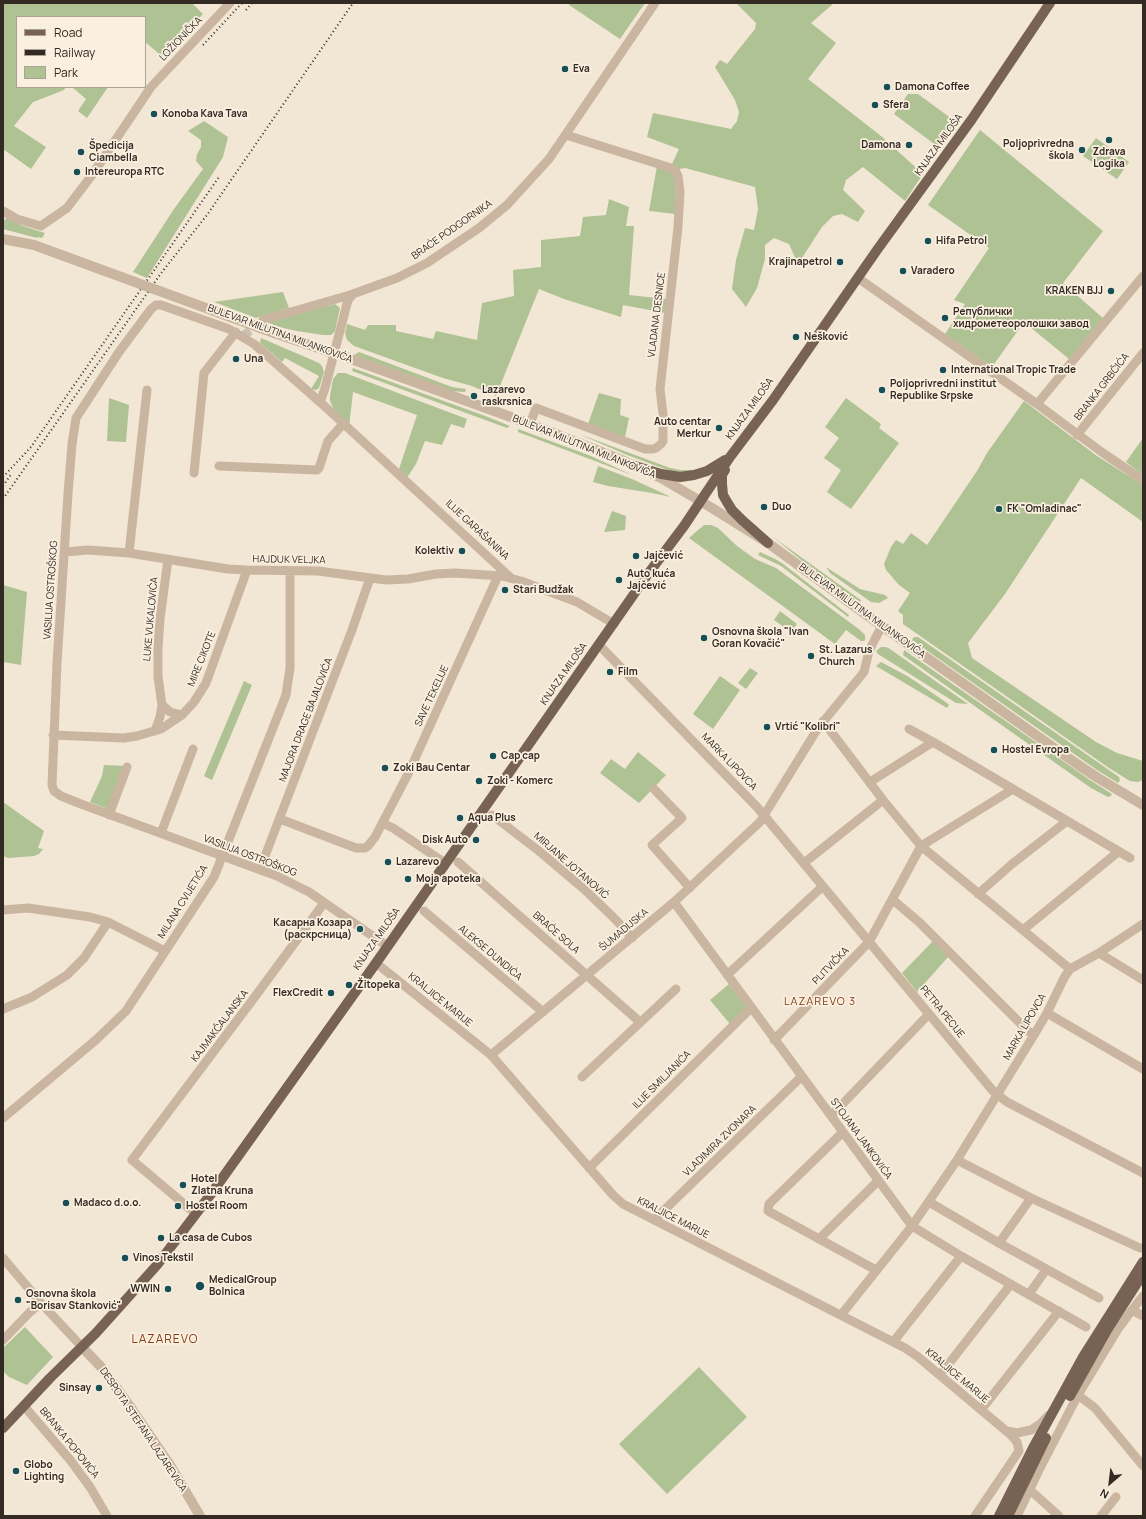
<!DOCTYPE html>
<html>
<head>
<meta charset="utf-8">
<style>
  body { margin:0 }
  #map { position:relative; width:1146px; height:1519px; overflow:hidden; background:#f2e6d4; font-family:Manrope,sans-serif }
  canvas { display:block }
  .frame { position:absolute; inset:0; border:4px solid #342a24; pointer-events:none }
  .legend { position:absolute; left:16px; top:16px; width:130px; height:72px; box-sizing:border-box; background:#faf0e0; border:1px solid #aba195; margin:0; padding:5px 7px; list-style:none; font-size:12px; color:#342a24 }
  .legend li { display:flex; align-items:center; gap:8px; height:20px }
  .legend b { width:20px; border:1px solid #aba195 }
  .north { position:absolute; left:1090px; top:1463px; width:40px; height:40px; -webkit-text-stroke:3px #faf0e0; paint-order:stroke; rotate:208deg; font-size:11px; font-weight:700; line-height:16px; text-align:center; color:#342a24 }
  .north::after { content:''; display:block; margin:auto; width:14px; height:18px; background:#342a24; clip-path:polygon(50% 0,100% 100%,50% 72%,0 100%) }
</style>
</head>
<body>
<div id="map">
<canvas width="1146" height="1519"></canvas>
<div class="frame"></div>
<ul class="legend">
<li><b style="height:5px;background:#776253"></b>Road</li>
<li><b style="height:5px;background:#342a24"></b>Railway</li>
<li><b style="height:11px;background:#afc294"></b>Park</li>
</ul>
<div class="north">N</div>
</div>
<script>
const ctx = document.querySelector('canvas').getContext('2d');
ctx.lineJoin = 'round';
function paint(path, color) {
  ctx.fillStyle = color;
  ctx.fill(path, 'evenodd');
}
function shape(rows) {
  const path = new Path2D();
  for (const r of rows) {
    path.moveTo(r[0], r[1]);
    for (let i = 2; i < r.length; i += 2) path.lineTo(r[i], r[i + 1]);
  }
  return path;
}
function strokePath(path, color, width, dash) {
  ctx.strokeStyle = color;
  ctx.lineWidth = width;
  ctx.lineCap = dash ? 'butt' : 'round';
  ctx.setLineDash(dash || []);
  ctx.stroke(path);
}
function write(font, color, halo, rows, align = 'center') {
  ctx.font = font + ' Manrope,sans-serif';
  ctx.lineWidth = 3.5;
  ctx.setLineDash([]);
  ctx.textBaseline = 'middle';
  ctx.strokeStyle = halo;
  ctx.fillStyle = color;
  for (const [text, x, y, turn = 0] of rows) {
    ctx.save();
    ctx.translate(x, y);
    ctx.rotate((+turn || 0) * Math.PI / 180);
    ctx.textAlign = isNaN(turn) ? turn : align;
    if (halo) ctx.strokeText(text, 0, 0);
    ctx.fillText(text, 0, 0);
    ctx.restore();
  }
}
paint(shape([
  [3,3,192,3,203,14,163,57,145,42,145,17,17,17,17,87,66,87,64,90,33,102,14,126,46,147,31,169,3,149],
  [570,3,645,3,620,39,569,5],
  [736,3,834,3,811,23,836,43,808,79,881,136,923,174,905,201,863,167,846,180,843,190,865,211,858,222,842,214,833,216,822,227,798,264,789,244,774,238,765,245,765,259,757,288,746,307,732,289,736,260,745,228,754,230,758,209,755,187,685,168,679,169,671,166,679,149,647,137,653,113,731,129,737,121,739,112,735,100,715,67,720,60,727,64,755,29,756,23],
  [72,87,108,87,87,118,78,111,86,99],
  [908,94,918,94,952,119,954,122,952,127,941,149,894,114],
  [204,121,228,137,223,157,147,278,133,272,174,209,203,169,196,161,197,154,201,147,201,140,188,131],
  [980,130,1103,231,1063,283,1104,319,1069,359,1024,322,992,367,945,334,965,304,954,300,989,248,928,205],
  [1096,138,1129,162,1117,179,1083,156],
  [657,166,674,174,675,178,676,214,649,211],
  [609,199,629,207,626,226,634,226,629,295,666,299,665,313,623,305,621,317,564,299,539,289,496,396,472,386,443,378,354,346,347,340,345,333,347,324,365,330,368,325,396,325,396,331,433,339,436,331,477,340,482,303,514,296,513,270,541,267,541,240,580,236,583,217,606,215],
  [6,218,23,226,45,233,42,238,37,237,37,238,3,229,3,219,5,220],
  [283,292,289,308,256,318,214,302],
  [335,304,340,308,335,331,331,335,323,335,297,331,283,328,266,322],
  [261,338,319,363,322,366,324,372,319,388,316,390,311,389,319,376,285,358,282,362,260,343],
  [359,352,452,387,466,389,465,392,451,391,354,355],
  [353,368,488,417,510,426,507,428,352,371],
  [338,373,345,373,467,419,464,428,451,424,442,445,425,441,416,464,406,479,398,472,417,415,353,392,349,427,334,410,330,401,330,396,333,379],
  [599,393,621,399,620,415,629,418,625,437,588,424],
  [109,398,129,405,126,442,107,441],
  [846,398,881,424,879,428,899,443,851,509,827,492,841,470,824,458,839,438,825,427],
  [1024,401,1097,456,1143,485,1143,522,1081,478,1005,594,968,643,972,658,1096,742,1117,753,1143,761,1143,780,1138,782,1130,781,1109,768,903,624,903,615,898,611,910,593,899,585,886,570,884,564,891,547,896,540,903,544,911,533,927,545,977,471,987,453],
  [518,429,591,456,632,475,518,432],
  [579,434,670,468,681,470,691,470,693,473,673,472,627,455],
  [1143,438,1143,475,1126,462],
  [598,466,632,479,671,497,652,493,608,486,593,482],
  [612,511,626,516,625,530,604,532],
  [704,525,711,525,718,528,737,546,755,559,776,568,860,630,865,635,865,640,864,641,861,641,846,630,835,644,689,538],
  [773,537,858,598,861,600,860,603,859,604,827,581],
  [760,552,775,559,782,563,849,615,848,617,781,566,758,555],
  [826,567,860,589,885,595,888,598,879,603,871,602,830,573],
  [3,585,27,592,21,665,3,662],
  [780,611,797,624,791,632,774,620],
  [914,637,918,637,1119,777,1120,780,1118,783,1097,770,912,640],
  [881,647,886,647,890,649,968,704,956,703,878,654,876,651],
  [904,650,1090,780,1112,794,1111,796,1108,797,1106,796,1091,788,976,707,903,655],
  [881,662,909,677,947,703,949,705,947,708,876,666],
  [750,668,758,673,746,689,738,683],
  [720,676,740,690,713,729,693,714],
  [244,681,252,685,212,780,204,776],
  [638,752,666,775,639,803,600,773,611,759,625,769],
  [104,765,126,766,111,810,90,802,102,776],
  [3,802,44,831,38,848,43,849,39,854,34,856,8,858,3,856],
  [933,941,948,957,917,992,902,973],
  [729,984,746,1007,730,1024,710,1000],
  [25,1327,53,1357,27,1385,9,1377,3,1371,3,1348],
  [699,1367,747,1417,667,1494,619,1444]
]), '#afc294');
strokePath(shape([
  [243,336,260,323]
]), '#ccc0b1', 9, [9, 4.5]);
strokePath(shape([
  [3,211,17,219,41,226,67,208,92,175,151,87,230,3],
  [858,278,1037,404,1103,453,1143,480],
  [263,320,350,295,397,278,427,263,479,228,507,205,549,159,655,3],
  [320,402,325,388,348,300,353,294],
  [1037,404,1143,276],
  [530,424,536,408,645,449,653,449,656,448,661,444,663,441,663,414,660,389,678,227,680,192,678,176,675,170,668,167,566,135],
  [1077,435,1143,353],
  [219,466,317,470,319,468,328,441,343,424],
  [194,473,204,373,236,332],
  [65,552,88,550,129,553,228,569,247,570,318,571,386,580,408,579,436,574,455,573,502,576,521,581,577,602,614,624],
  [129,553,147,390],
  [599,645,757,807,993,1091,1007,1102,1143,1173],
  [162,705,170,712,182,715],
  [823,721,883,800,921,846,1070,969,1064,978,1047,1013,1034,1035,957,1160,912,1226,841,1315],
  [909,729,933,742],
  [155,731,160,717,162,705,158,677,158,648,160,619,168,559],
  [53,735,124,738,137,736,161,729,182,715,194,702,206,683,247,570],
  [870,782,933,742,1130,858],
  [654,789,682,818,652,845,690,888],
  [109,815,127,767],
  [492,815,539,851,584,889,616,920,632,938],
  [280,819,356,848,365,848,368,846,375,837,408,774,498,576],
  [382,823,393,828,445,863],
  [161,833,193,749],
  [458,862,640,1022],
  [804,863,883,800],
  [260,869,352,630,370,578],
  [978,894,1012,864,1067,821],
  [893,900,919,922,1028,1031,1034,1035],
  [674,902,912,1226,961,1256,1086,1327],
  [3,910,28,908,90,917,108,922,165,951],
  [424,911,543,1012],
  [1023,930,1118,852],
  [387,946,309,892,277,876,81,804,61,796,54,791,52,785,57,663,68,494,72,444,76,418,119,352,151,309,156,305,161,305,229,329,254,344,320,402,511,578],
  [1099,953,1143,980],
  [376,963,491,1055,613,1195,623,1204,905,1348,917,1356,1011,1435,1017,1442,1019,1451,975,1516],
  [1070,969,1099,953,1143,924],
  [727,975,823,886],
  [3,1009,32,997,67,975,84,958,108,922],
  [1047,1013,1143,1069],
  [774,1040,869,942,921,846,1013,789],
  [491,1055,674,902,760,822,818,728,864,672,869,651,875,639,882,626],
  [582,1077,676,989],
  [831,1116,929,1014],
  [3,1118,97,1039,126,1011,214,877,286,695,290,668,290,571],
  [843,1132,769,1204,768,1211,876,1270],
  [957,1160,1031,1198,1140,1248],
  [589,1168,751,1008],
  [929,1202,999,1243,1099,1298],
  [196,1214,132,1160,254,998,324,903],
  [654,1220,801,1077],
  [819,1239,878,1181],
  [999,1243,1031,1198],
  [3,1258,41,1303,82,1347],
  [1029,1294,1046,1270],
  [1132,1310,1143,1316],
  [3,1340,30,1312,41,1303],
  [894,1341,961,1256],
  [940,1375,1011,1284],
  [1078,1395,1095,1408,1143,1466],
  [24,1406,71,1461,90,1487,107,1516],
  [981,1410,1059,1311],
  [1007,1431,1017,1433,1031,1430,1040,1424,1049,1415],
  [1029,1489,1059,1516],
  [1017,1516,1039,1470,1078,1395,1118,1329,1132,1310,1143,1296],
  [1101,1516,1116,1497]
]), '#cab6a0', 9);
strokePath(shape([
  [3,239,34,245],
  [274,333,351,359,530,424,624,461,661,478,712,508,768,543,861,611,1074,762,1098,778,1143,805],
  [82,1347,102,1368,131,1408,170,1465,200,1516]
]), '#cab6a0', 10);
strokePath(shape([
  [635,466,661,474,680,477,694,475,707,471,725,460],
  [725,470,722,475,722,484,723,495,727,502,732,510,742,520,768,543],
  [1070,1396,1107,1330,1143,1274],
  [3,1428,50,1378,96,1333,157,1265,211,1194,376,963,648,574,684,526,730,457,773,400,877,250,972,119,1050,3],
  [999,1516,1033,1448,1083,1357,1143,1262],
  [1008,1516,1046,1438]
]), '#776253', 10);
strokePath(shape([
  [246,10,252,3],
  [203,45,242,3],
  [3,477,31,447,219,177],
  [3,486,12,473],
  [3,499,162,272,207,215,353,3]
]), '#342a24', 2, [1, 3]);
strokePath(shape([
  [34,245,274,333]
]), '#cab6a0', 10);
for (const [x, y, r, color] of [
  [565,69,4,"#174f57"],
  [887,87,4,"#174f57"],
  [875,105,4,"#174f57"],
  [154,114,4,"#174f57"],
  [1109,140,4,"#174f57"],
  [909,145,4,"#174f57"],
  [1082,150,4,"#174f57"],
  [81,152,4,"#174f57"],
  [77,172,4,"#174f57"],
  [928,241,4,"#174f57"],
  [840,262,4,"#174f57"],
  [903,271,4,"#174f57"],
  [1111,291,4,"#174f57"],
  [945,318,4,"#174f57"],
  [796,337,4,"#174f57"],
  [236,359,4,"#174f57"],
  [943,370,4,"#174f57"],
  [882,390,4,"#174f57"],
  [474,396,4,"#174f57"],
  [719,428,4,"#174f57"],
  [764,507,4,"#174f57"],
  [999,509,4,"#174f57"],
  [462,551,4,"#174f57"],
  [636,556,4,"#174f57"],
  [619,580,4,"#174f57"],
  [505,590,4,"#174f57"],
  [704,638,4,"#174f57"],
  [811,656,4,"#174f57"],
  [610,672,4,"#174f57"],
  [767,727,4,"#174f57"],
  [994,750,4,"#174f57"],
  [493,756,4,"#174f57"],
  [385,768,4,"#174f57"],
  [479,781,4,"#174f57"],
  [460,818,4,"#174f57"],
  [476,840,4,"#174f57"],
  [388,862,4,"#174f57"],
  [408,879,4,"#174f57"],
  [360,929,4,"#174f57"],
  [349,985,4,"#174f57"],
  [331,993,4,"#174f57"],
  [183,1185,4,"#174f57"],
  [66,1203,4,"#174f57"],
  [178,1206,4,"#174f57"],
  [161,1238,4,"#174f57"],
  [125,1258,4,"#174f57"],
  [200,1286,5,"#174f57"],
  [168,1289,4,"#174f57"],
  [18,1300,4,"#174f57"],
  [99,1388,4,"#174f57"],
  [16,1471,4,"#174f57"]
]) {
  const dot = new Path2D();
  dot.arc(x, y, r, 0, 2 * Math.PI);
  ctx.fillStyle = color;
  ctx.fill(dot);
  strokePath(dot, '#faf0e0', 1.5);
}
write('10px', '#342a24', '#faf0e0', [
  ["LOŽIONIČKA",181,39,-46],
  ["KNJAZA MILOŠA",939,145,-54],
  ["BRAĆE PODGORNIKA",452,230,-35],
  ["VLADANA DESNICE",657,315,-83],
  ["BULEVAR MILUTINA MILANKOVIĆA",280,334,20],
  ["BRANKA GRBČIĆA",1102,387,-52],
  ["KNJAZA MILOŠA",750,409,-54],
  ["BULEVAR MILUTINA MILANKOVIĆA",584,447,22],
  ["ILIJE GARAŠANINA",477,530,43],
  ["HAJDUK VELJKA",289,560,1],
  ["VASILIJA OSTROŠKOG",51,590,-86],
  ["BULEVAR MILUTINA MILANKOVIĆA",862,611,36],
  ["LUKE VUKALOVIĆA",151,619,-85],
  ["MIRE CIKOTE",202,659,-68],
  ["KNJAZA MILOŠA",564,674,-55],
  ["SAVE TEKELIJE",432,696,-65],
  ["MAJORA DRAGE BAJALOVIĆA",306,720,-69],
  ["MARKA LIPOVCA",729,762,46],
  ["VASILIJA OSTROŠKOG",250,856,21],
  ["MIRJANE JOTANOVIĆ",571,866,41],
  ["MILANA CVIJETIĆA",183,902,-58],
  ["ŠUMADIJSKA",624,930,-40],
  ["BRAĆE SOLA",556,933,41],
  ["KNJAZA MILOŠA",377,939,-55],
  ["ALEKSE DUNDIĆA",490,953,40],
  ["PLITVIČKA",831,966,-46],
  ["KRALJICE MARIJE",440,1000,39],
  ["PETRA PECIJE",942,1012,51],
  ["KAJMAKČALANSKA",220,1026,-53],
  ["MARKA LIPOVCA",1025,1027,-60],
  ["ILIJE SMILJANIĆA",662,1080,-45],
  ["STOJANA JANKOVIĆA",861,1139,54],
  ["VLADIMIRA ZVONARA",720,1141,-44],
  ["KRALJICE MARIJE",673,1218,27],
  ["KRALJICE MARIJE",957,1376,40],
  ["DESPOTA STEFANA LAZAREVIĆA",143,1430,56],
  ["BRANKA POPOVIĆA",69,1443,51]
]);
write('bold 10px', '#342a24', '#faf0e0', [
  ["Eva",573,69],
  ["Damona Coffee",895,87],
  ["Sfera",883,105],
  ["Konoba Kava Tava",162,114],
  ["Poljoprivredna",1074,144,"right"],
  ["škola",1074,156,"right"],
  ["Damona",901,145,"right"],
  ["Špedicija",89,146],
  ["Ciambella",89,158],
  ["Zdrava",1109,152,"center"],
  ["Logika",1109,164,"center"],
  ["Intereuropa RTC",85,172],
  ["Hifa Petrol",936,241],
  ["Krajinapetrol",832,262,"right"],
  ["Varadero",911,271],
  ["KRAKEN BJJ",1103,291,"right"],
  ["Републички",953,312],
  ["хидрометеоролошки завод",953,324],
  ["Nešković",804,337],
  ["Una",244,359],
  ["International Tropic Trade",951,370],
  ["Poljoprivredni institut",890,384],
  ["Republike Srpske",890,396],
  ["Lazarevo",482,390],
  ["raskrsnica",482,402],
  ["Auto centar",711,422,"right"],
  ["Merkur",711,434,"right"],
  ["Duo",772,507],
  ["FK \"Omladinac\"",1007,509],
  ["Kolektiv",454,551,"right"],
  ["Jajčević",644,556],
  ["Auto kuća",627,574],
  ["Jajčević",627,586],
  ["Stari Budžak",513,590],
  ["Osnovna škola \"Ivan",712,632],
  ["Goran Kovačić\"",712,644],
  ["St. Lazarus",819,650],
  ["Church",819,662],
  ["Film",618,672],
  ["Vrtić \"Kolibri\"",775,727],
  ["Hostel Evropa",1002,750],
  ["Cap cap",501,756],
  ["Zoki Bau Centar",393,768],
  ["Zoki - Komerc",487,781],
  ["Aqua Plus",468,818],
  ["Disk Auto",468,840,"right"],
  ["Lazarevo",396,862],
  ["Moja apoteka",416,879],
  ["Касарна Козара",352,923,"right"],
  ["(раскрсница)",352,935,"right"],
  ["Žitopeka",357,985],
  ["FlexCredit",323,993,"right"],
  ["Hotel",191,1179],
  ["Zlatna Kruna",191,1191],
  ["Madaco d.o.o.",74,1203],
  ["Hostel Room",186,1206],
  ["La casa de Cubos",169,1238],
  ["Vinos Tekstil",133,1258],
  ["MedicalGroup",209,1280],
  ["Bolnica",209,1292],
  ["WWIN",160,1289,"right"],
  ["Osnovna škola",26,1294],
  ["\"Borisav Stanković\"",26,1306],
  ["Sinsay",91,1388,"right"],
  ["Globo",24,1465],
  ["Lighting",24,1477]
], 'left');
ctx.letterSpacing = '1px';
write('11px', '#883a17', '#faf0e0', [
  ["LAZAREVO 3",820,1002]
]);
ctx.letterSpacing = '0px';
ctx.letterSpacing = '1px';
write('12px', '#883a17', '#faf0e0', [
  ["LAZAREVO",165,1340]
]);
ctx.letterSpacing = '0px';
</script>
</body>
</html>
